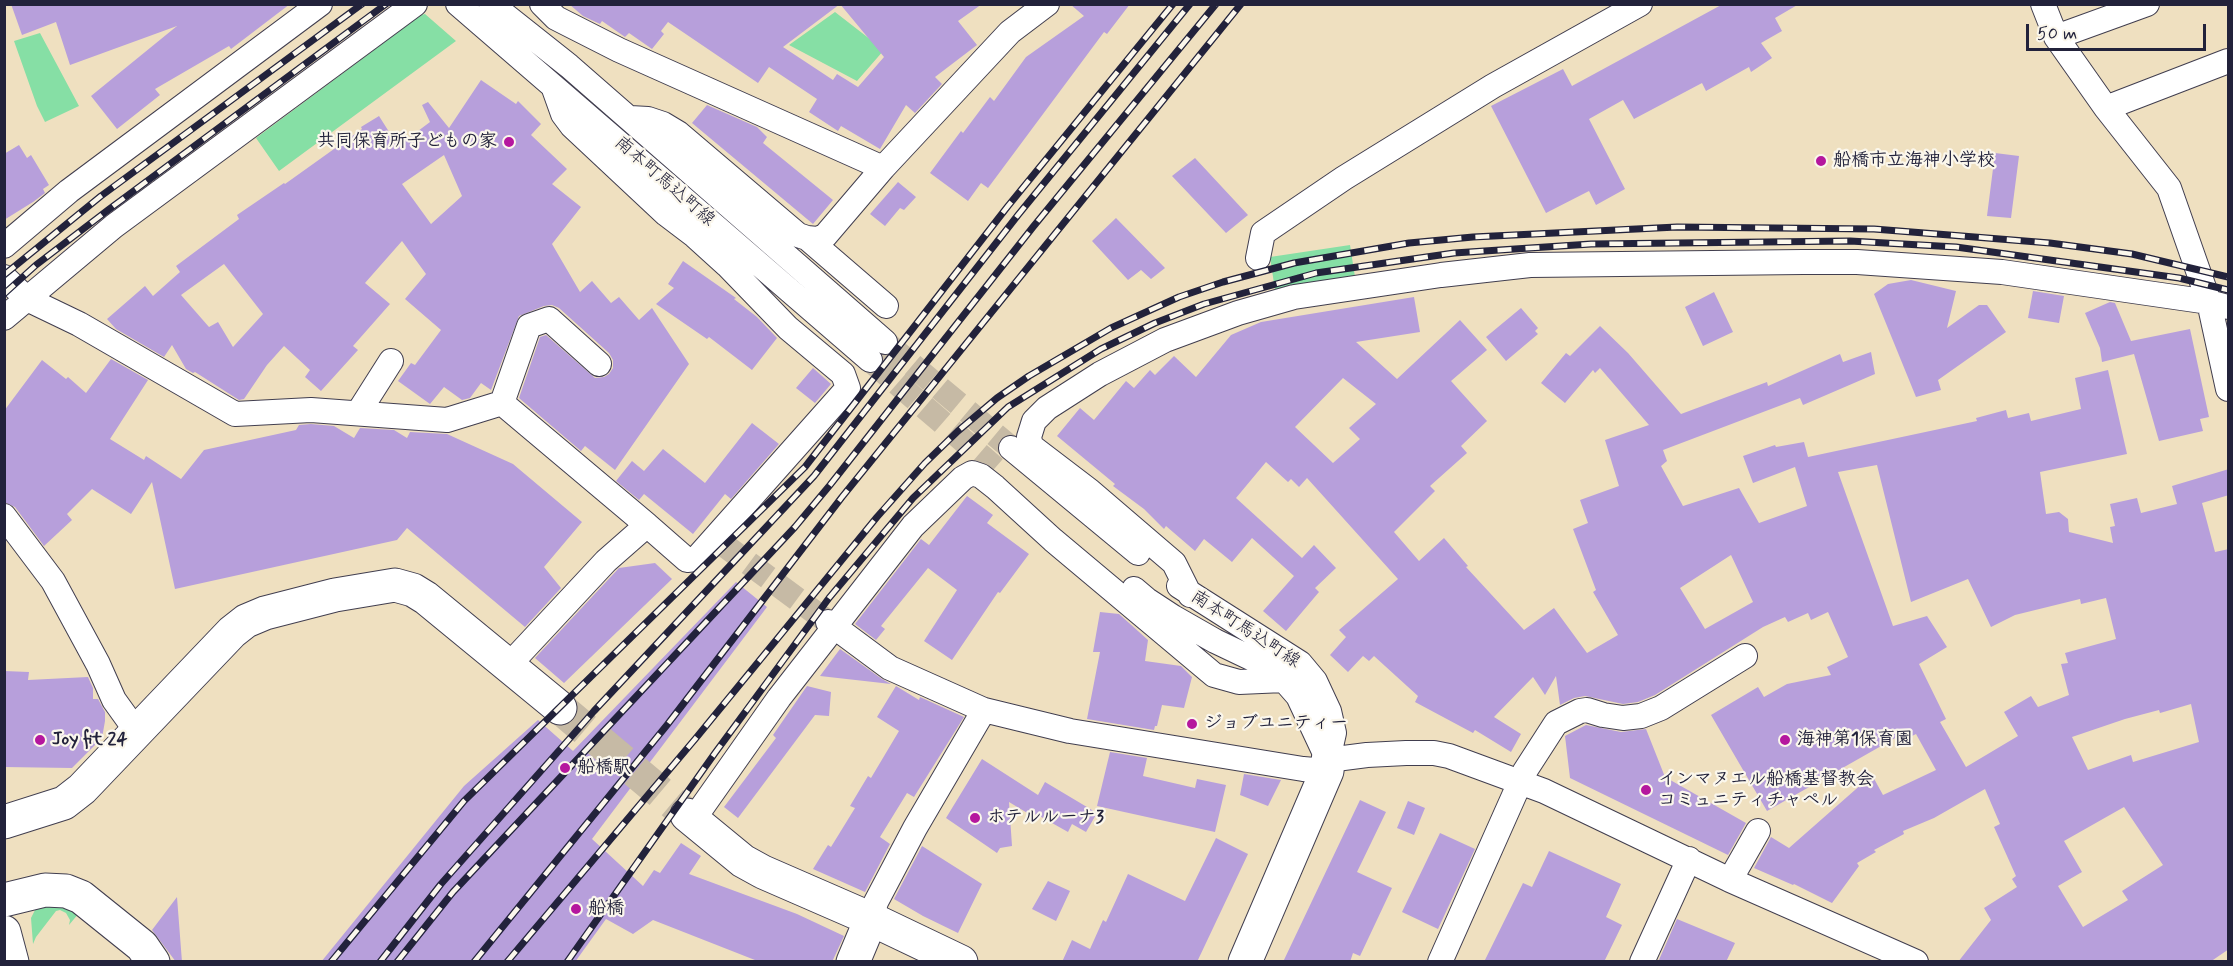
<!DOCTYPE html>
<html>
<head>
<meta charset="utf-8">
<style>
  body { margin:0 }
  #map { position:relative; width:2233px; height:966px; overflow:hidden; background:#efe0c0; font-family:Mynerve,sans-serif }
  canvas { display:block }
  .frame { position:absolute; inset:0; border:6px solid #22223b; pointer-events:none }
  .scale { position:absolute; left:2026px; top:24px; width:180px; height:27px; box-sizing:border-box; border:3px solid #22223b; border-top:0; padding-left:8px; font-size:18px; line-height:21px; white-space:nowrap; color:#22223b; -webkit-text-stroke:4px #fbf7ec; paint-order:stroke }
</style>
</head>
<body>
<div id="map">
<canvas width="2233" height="966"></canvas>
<div class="frame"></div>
<div class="scale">50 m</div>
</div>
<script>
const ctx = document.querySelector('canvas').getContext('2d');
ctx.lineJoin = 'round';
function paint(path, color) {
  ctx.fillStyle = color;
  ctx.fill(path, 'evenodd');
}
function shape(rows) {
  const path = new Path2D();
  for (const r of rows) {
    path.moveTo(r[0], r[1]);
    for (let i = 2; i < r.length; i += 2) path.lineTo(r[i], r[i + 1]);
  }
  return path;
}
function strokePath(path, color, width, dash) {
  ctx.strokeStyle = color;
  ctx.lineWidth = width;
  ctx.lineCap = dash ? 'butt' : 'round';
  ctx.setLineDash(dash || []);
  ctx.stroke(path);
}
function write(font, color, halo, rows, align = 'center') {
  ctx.font = font + ' Mynerve,"Klee One",sans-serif';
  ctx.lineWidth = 4.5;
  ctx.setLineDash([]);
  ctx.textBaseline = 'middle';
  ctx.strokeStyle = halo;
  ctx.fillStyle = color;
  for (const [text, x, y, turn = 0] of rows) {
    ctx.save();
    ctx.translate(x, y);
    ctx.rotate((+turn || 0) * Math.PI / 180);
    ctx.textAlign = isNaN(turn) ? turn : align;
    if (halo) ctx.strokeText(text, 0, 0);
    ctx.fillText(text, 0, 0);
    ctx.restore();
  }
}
paint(shape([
  [835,12,884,50,857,81,789,45],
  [425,14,456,41,279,171,256,138,421,15],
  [40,33,79,106,45,122,37,106,14,41],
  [1350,245,1355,277,1275,290,1270,257],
  [49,902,79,913,69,925,70,920,66,913,60,910,56,911,36,937,33,944,31,918,36,908]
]), '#86dfa5');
paint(shape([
  [11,4,290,4,231,49,229,46,155,89,160,95,117,129,91,96,177,26,70,65,56,22,22,35],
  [569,4,840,4,783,47,833,80,837,74,858,87,884,57,840,4,982,4,958,21,977,45,935,77,942,84,915,113,906,105,880,149,841,126,838,131,809,112,817,99,769,67,758,83,668,22,661,31,664,34,652,49,629,33,625,37,602,21,600,24,583,16],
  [1070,4,1130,4,1107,34,1104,32,988,188,981,183,968,201,930,173,961,131,963,133,990,97,994,101,1026,57,1084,16],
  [1723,4,1799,4,1775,18,1782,31,1761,43,1772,58,1751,72,1749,67,1706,91,1702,83,1634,119,1623,100,1589,119,1625,189,1596,205,1589,191,1546,213,1491,106,1563,69,1572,86],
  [481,80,516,104,518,101,541,124,531,135,567,169,552,184,581,207,552,244,580,292,592,281,611,303,619,297,639,320,652,308,689,364,615,470,585,446,581,451,519,398,540,337,546,335,595,378,604,377,609,374,613,368,613,360,609,353,559,308,552,305,544,306,519,316,491,390,481,383,470,398,462,400,444,387,430,404,398,381,411,363,415,365,441,330,405,299,426,274,402,241,365,283,390,304,353,346,358,350,321,391,305,377,310,370,284,346,267,365,244,399,239,400,195,372,193,373,186,369,172,345,164,357,116,329,107,319,145,286,153,296,180,272,176,266,239,219,237,215,284,183,285,184,362,129,361,127,379,116,398,146,430,122,422,105,428,102,449,128],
  [444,155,462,196,431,224,402,184],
  [224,264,263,314,233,347,218,322,209,327,181,295],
  [707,105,757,127,767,137,763,143,833,200,813,224,692,123],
  [19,145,27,158,31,155,49,185,43,189,45,193,33,202,4,220,4,154],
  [1995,153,2019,156,2011,218,1987,216],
  [1195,158,1248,215,1226,233,1172,176],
  [898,182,916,197,904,210,900,208,885,226,870,214],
  [1116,218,1165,268,1151,279,1141,270,1128,280,1092,241],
  [683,261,736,298,734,299,757,317,777,338,752,370,709,337,707,339,656,304,674,288,668,284],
  [1911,280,1956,291,1947,328,1979,305,1987,305,2006,332,1938,380,1941,390,1916,397,1874,294,1888,284],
  [2033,291,2064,296,2059,323,2028,318],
  [1714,292,1733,332,1703,346,1685,307],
  [1414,297,1420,332,1356,342,1397,379,1460,320,1487,350,1451,381,1487,421,1461,446,1467,453,1430,486,1435,491,1394,532,1419,561,1444,538,1468,566,1466,567,1524,630,1554,608,1587,653,1618,635,1593,592,1596,590,1573,529,1588,523,1580,500,1619,486,1605,440,1649,425,1600,368,1595,373,1593,370,1565,403,1541,383,1566,353,1570,356,1600,326,1628,353,1681,414,1767,382,1768,386,1840,354,1843,362,1871,352,1875,374,1803,405,1800,398,1663,450,1667,461,1661,466,1683,506,1739,488,1759,523,1807,506,1795,467,1753,483,1743,456,1775,445,1776,447,1804,442,1808,457,1977,421,1976,418,2006,410,2008,418,2029,413,2031,421,2081,409,2075,378,2108,370,2127,454,2040,472,2046,514,2059,512,2068,519,2069,532,2113,543,2110,527,2115,526,2110,504,2137,498,2141,513,2177,504,2172,486,2229,469,2229,495,2202,503,2215,552,2229,549,2229,949,2210,962,1958,962,1991,920,1984,908,2017,887,2012,879,2016,876,1994,827,2000,824,1985,789,1934,818,1903,831,1904,834,1874,850,1876,852,1857,863,1859,866,1832,903,1794,884,1793,885,1754,868,1771,837,1789,848,1872,775,1883,795,1936,770,1916,734,1908,738,1904,733,1767,811,1711,715,1758,687,1764,697,1787,684,1831,675,1827,667,1848,657,1828,612,1811,620,1808,613,1788,622,1785,617,1763,627,1655,695,1638,702,1623,704,1585,696,1574,698,1560,705,1556,676,1545,695,1533,677,1494,717,1521,734,1511,752,1475,730,1473,733,1415,702,1418,696,1374,656,1369,661,1363,656,1348,672,1330,655,1346,637,1339,630,1398,579,1307,478,1299,487,1291,479,1288,482,1266,462,1236,498,1302,558,1314,545,1336,568,1315,588,1319,592,1286,631,1263,611,1294,576,1252,538,1232,562,1204,539,1195,551,1166,526,1164,529,1144,509,1113,486,1115,484,1057,436,1080,408,1094,420,1126,381,1134,388,1150,370,1155,375,1174,356,1196,377,1231,335,1261,322],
  [1343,378,1376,404,1349,428,1360,439,1333,463,1295,427],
  [1877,465,1911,602,1968,579,1991,627,2015,615,2080,599,2081,604,2106,598,2116,639,2065,653,2068,663,2061,664,2069,695,2038,707,2031,696,2004,712,2018,736,1966,767,1940,722,1946,719,1919,664,1947,647,1927,616,1893,626,1838,472],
  [1731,555,1753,602,1705,629,1680,588],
  [2191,704,2199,742,2133,762,2131,755,2088,770,2072,737,2125,719,2159,710,2160,713],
  [2124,807,2163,865,2122,891,2128,900,2083,927,2058,886,2082,872,2064,841],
  [2110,302,2115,303,2131,341,2190,329,2209,417,2200,419,2203,431,2159,441,2134,354,2102,362,2100,348,2085,313],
  [1521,308,1538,328,1535,331,1538,334,1506,361,1486,337],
  [111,359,148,380,110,439,144,460,146,456,181,479,204,450,296,430,299,425,311,424,334,426,354,438,360,428,394,430,407,438,410,432,447,434,513,464,582,522,544,567,561,588,525,627,407,528,397,540,175,589,152,482,131,514,92,489,67,514,72,520,44,546,15,507,4,502,4,411,42,360,66,379,68,377,86,393],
  [813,368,831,384,815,403,796,388],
  [752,423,779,444,731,499,725,494,693,534,644,494,639,500,616,481,632,461,644,471,663,449,705,483],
  [967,496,993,515,987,523,1029,554,1000,593,998,592,952,660,924,641,957,590,928,568,881,626,885,629,876,640,855,624,921,539,929,545],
  [655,563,672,579,564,683,535,658,619,568],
  [736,582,767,607,592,839,643,886,654,870,660,873,681,843,701,856,689,874,797,914,844,936,832,962,760,962,653,920,633,934,606,919,575,962,321,962,464,786,538,720,573,751],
  [1100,612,1119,614,1148,640,1145,661,1181,666,1192,677,1184,708,1162,705,1157,726,1155,726,1154,730,1087,719,1100,652,1093,652],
  [840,649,882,679,891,684,820,676],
  [4,671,29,672,28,680,88,677,93,688,93,699,98,699,105,712,105,721,102,738,72,768,4,767],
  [807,686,831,692,829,716,815,715,738,818,724,807,776,738,773,735],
  [896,686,919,700,920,697,964,717,914,797,907,793,880,837,890,844,865,892,813,869,828,845,831,847,855,808,850,806,868,776,871,778,899,731,877,717],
  [1586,725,1621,732,1646,729,1665,777,1746,823,1728,855,1570,778,1565,736],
  [1110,752,1147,758,1143,776,1195,788,1197,779,1226,785,1215,832,1097,806],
  [982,759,1038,795,1045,782,1097,813,1086,832,1072,824,1068,832,1036,814,1034,817,1009,802,1012,846,1000,848,997,853,946,818],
  [1244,774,1281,780,1268,806,1240,795],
  [1360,800,1386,812,1357,872,1392,888,1360,956,1353,953,1350,962,1283,962],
  [1408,801,1425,808,1414,835,1397,828],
  [1440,833,1475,849,1438,929,1402,912],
  [1216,838,1248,854,1197,962,1062,962,1072,940,1090,949,1103,920,1106,922,1128,874,1185,901],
  [922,846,982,884,958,933,923,916,894,899],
  [1549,851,1621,884,1606,917,1622,925,1604,962,1484,962,1523,883,1532,887],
  [1048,881,1070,891,1056,921,1032,909],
  [177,897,182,962,176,962,152,930],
  [1677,919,1735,943,1726,962,1658,962]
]), '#b79fdb');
strokePath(shape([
  [885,342,1011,448],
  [870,360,995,468],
  [720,542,828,622]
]), '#c6baa5', 24, [24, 12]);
strokePath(shape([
  [560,708,687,815]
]), '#c6baa5', 33, [33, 16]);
const street = shape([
  [458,4,870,360],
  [491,4,569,66,885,342],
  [542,4,556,18,619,50,883,168],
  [2043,4,2056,37,2106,108,2169,188,2209,302,2228,389],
  [2056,37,2147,4],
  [553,86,563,114,572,126,666,214,695,236,727,265,788,328,843,374,848,388,696,559,687,560,647,525],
  [2106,108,2228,61],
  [630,118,648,119,663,124,678,133,798,235,807,238,817,239,825,236,883,168,1010,32,1047,4],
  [807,238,886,306],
  [4,246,69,191,320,4],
  [1258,258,1263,233,1344,178,1493,86,1640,4],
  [4,277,27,299,79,324,235,414,311,410,447,420,502,403,647,525,606,561,509,665],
  [4,318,114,226,415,4],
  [502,403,529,326,549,319,599,364],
  [358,413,391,361],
  [1011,448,1138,553],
  [4,516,53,581,98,664,114,700,137,732],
  [1179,586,1300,663,1315,681,1329,711,1334,733,1328,760],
  [1134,589,1147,600,1173,617,1215,641,1259,662,1284,680,1298,696,1328,760],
  [1190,595,1174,563,1090,491,1031,446,1029,437,1034,421,1047,408,1100,374,1165,340,1238,313,1294,297,1441,275,1530,265,1803,262,1857,262,2002,272,2209,302,2228,307],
  [828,622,890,668,984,710,1070,731,1303,769,1327,771],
  [1328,760,1367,755,1406,753,1434,753,1449,756,1544,791,1730,880,1916,962],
  [693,820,779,698,913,526,963,478,972,473,981,476,995,487,1053,540,1214,675,1239,682,1284,680],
  [1730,880,1758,831],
  [871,919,876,902,915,828,984,710],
  [1440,962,1525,771,1556,723,1580,711,1587,710,1603,715,1623,718,1641,716,1661,708,1745,656],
  [1642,962,1689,859]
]);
const secondary = shape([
  [687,815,743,861,763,872,871,919,961,962],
  [4,822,64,803,82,789,232,632,246,621,265,613,335,595,395,585,413,590,426,598,560,708],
  [4,900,45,890,66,891,81,897,142,946,153,962],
  [4,932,12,962],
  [853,962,871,919],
  [1245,962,1327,771,1328,760]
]);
strokePath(street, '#413e4f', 26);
strokePath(secondary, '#413e4f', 35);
strokePath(street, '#fff', 24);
strokePath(secondary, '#fff', 33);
const rail = shape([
  [4,275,101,196,362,4],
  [4,294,36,265,108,210,386,4],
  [331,962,464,801,805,467,1008,206,1173,4],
  [380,962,441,884,594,711,814,476,1018,215,1190,4],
  [397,962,453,892,795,527,830,485,1033,227,1216,4],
  [474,962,667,725,842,497,1241,4],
  [507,962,696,738,877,517,925,463,958,431,997,398,1029,376,1111,328,1179,297,1223,282,1294,263,1409,243,1473,237,1677,227,1874,229,2050,243,2132,254,2228,277],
  [567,962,715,753,829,598,913,498,1008,407,1101,349,1155,323,1204,304,1316,273,1454,253,1591,244,1850,241,1956,247,2179,278,2228,290]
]);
strokePath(rail, '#22223b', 7);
strokePath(rail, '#fbf7ec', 4.5, [14]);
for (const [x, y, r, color] of [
  [509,142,6,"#b5179e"],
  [1821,161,6,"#b5179e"],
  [1192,724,6,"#b5179e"],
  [40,740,6,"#b5179e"],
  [1785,740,6,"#b5179e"],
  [565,768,6,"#b5179e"],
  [1646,790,6,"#b5179e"],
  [975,818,6,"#b5179e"],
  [576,909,6,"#b5179e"]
]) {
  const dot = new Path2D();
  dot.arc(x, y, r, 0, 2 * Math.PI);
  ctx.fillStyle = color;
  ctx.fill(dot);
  strokePath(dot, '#fbf7ec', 2);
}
write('bold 18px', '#22223b', '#fbf7ec', [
  ["共同保育所子どもの家",497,142,"right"],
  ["船橋市立海神小学校",1833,161],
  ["ジョブユニティー",1204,724],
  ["Joy fit 24",52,740],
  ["海神第1保育園",1797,740],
  ["船橋駅",577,768],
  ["インマヌエル船橋基督教会",1658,780],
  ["コミュニティチャペル",1658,801],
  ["ホテルルーナ3",987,818],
  ["船橋",588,909]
], 'left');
write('18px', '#22223b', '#fbf7ec', [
  ["南本町馬込町線",664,182,41],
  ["南本町馬込町線",1245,630,33]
]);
</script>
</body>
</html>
